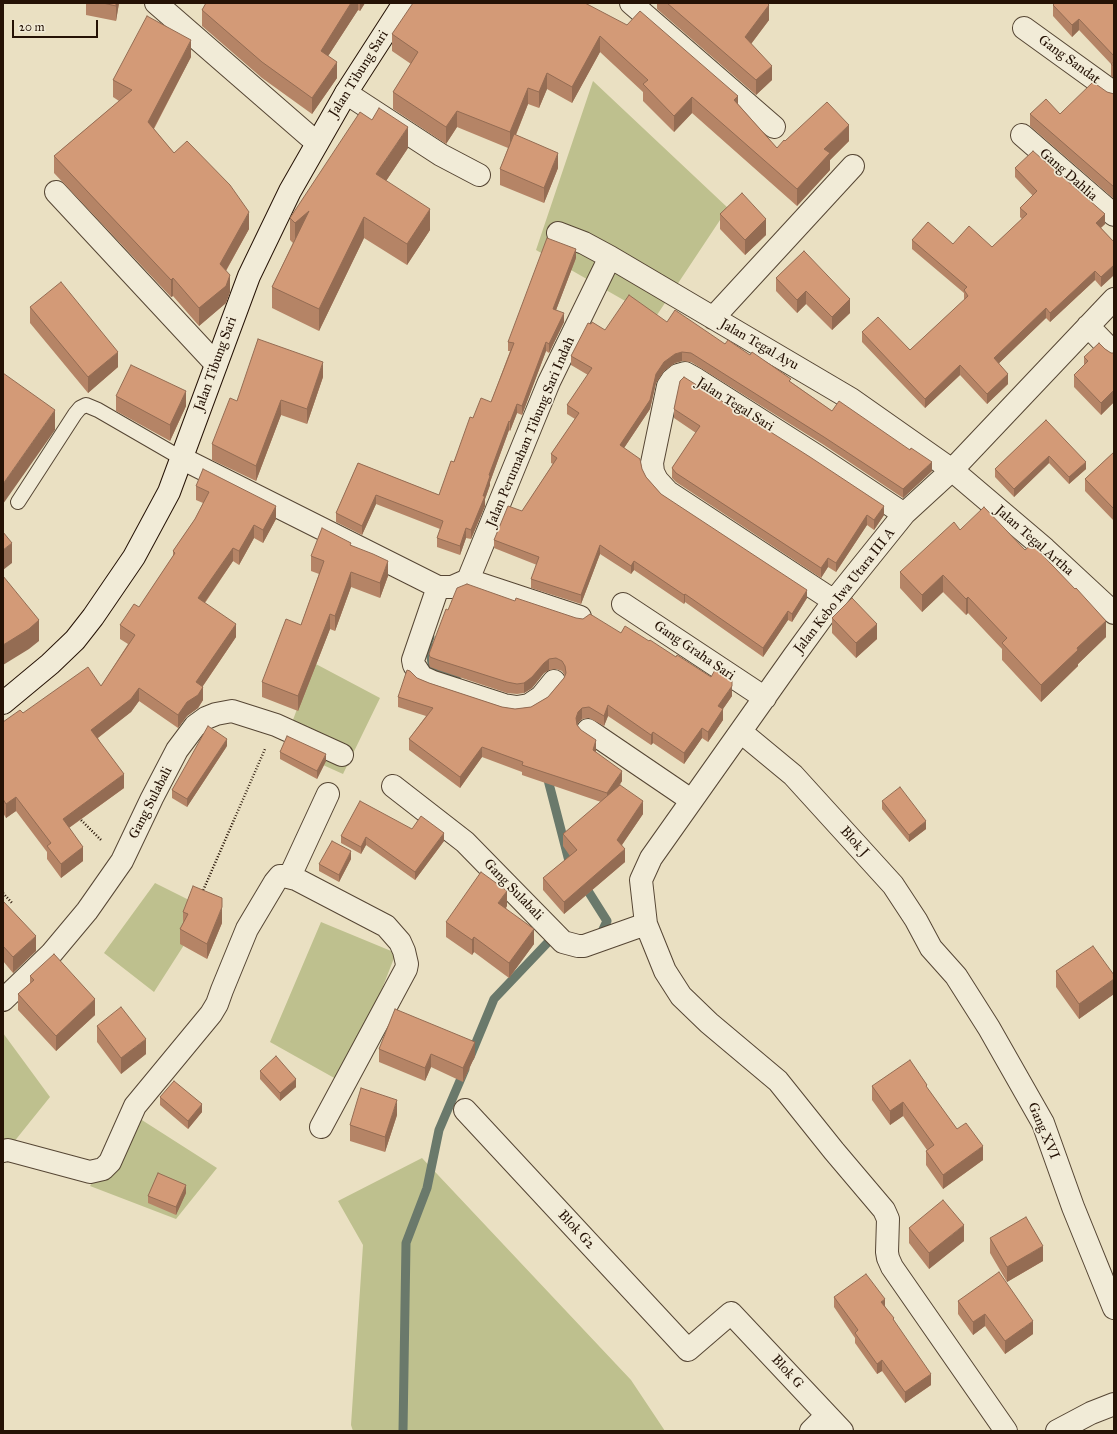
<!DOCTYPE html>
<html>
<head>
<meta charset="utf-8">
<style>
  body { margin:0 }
  #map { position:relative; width:1117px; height:1434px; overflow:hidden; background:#eae0c2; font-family:"IM FELL Great Primer",serif }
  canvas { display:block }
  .frame { position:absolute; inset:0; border:4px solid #251205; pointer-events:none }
  .scale { position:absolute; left:12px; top:20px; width:86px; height:18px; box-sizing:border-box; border:2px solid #251205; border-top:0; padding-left:5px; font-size:12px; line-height:14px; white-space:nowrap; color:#251205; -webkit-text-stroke:3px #f1ebd7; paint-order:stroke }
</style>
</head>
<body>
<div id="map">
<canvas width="1117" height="1434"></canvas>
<div class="frame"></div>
<div class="scale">20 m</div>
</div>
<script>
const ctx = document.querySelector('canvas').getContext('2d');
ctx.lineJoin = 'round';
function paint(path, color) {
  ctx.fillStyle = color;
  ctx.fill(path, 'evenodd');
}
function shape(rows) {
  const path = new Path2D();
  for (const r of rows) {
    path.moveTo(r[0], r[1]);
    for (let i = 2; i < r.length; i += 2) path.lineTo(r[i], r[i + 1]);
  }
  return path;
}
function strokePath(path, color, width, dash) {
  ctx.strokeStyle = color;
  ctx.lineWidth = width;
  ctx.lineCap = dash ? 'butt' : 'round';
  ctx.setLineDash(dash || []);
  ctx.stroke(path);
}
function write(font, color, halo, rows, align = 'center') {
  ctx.font = font + ' "IM FELL Great Primer",serif';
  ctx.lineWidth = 3.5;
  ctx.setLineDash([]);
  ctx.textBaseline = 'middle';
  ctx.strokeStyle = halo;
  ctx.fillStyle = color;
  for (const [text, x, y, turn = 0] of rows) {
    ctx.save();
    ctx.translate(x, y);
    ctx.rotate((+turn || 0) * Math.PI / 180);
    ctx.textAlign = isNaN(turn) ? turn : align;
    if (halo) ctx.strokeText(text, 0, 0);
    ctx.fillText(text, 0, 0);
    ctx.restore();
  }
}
paint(shape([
  [593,81,728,208,655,318,536,250],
  [314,663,380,698,343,774,283,747],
  [155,883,207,909,154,992,104,953],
  [321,922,396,953,345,1084,270,1042],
  [3,1033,50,1097,5,1153,3,1150],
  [134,1115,217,1168,176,1219,90,1186],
  [422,1158,631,1380,665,1431,353,1431,351,1425,363,1245,338,1201]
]), '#bec08e');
strokePath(shape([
  [430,637,428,642,433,668,457,680],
  [546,772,569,861,573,867],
  [583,883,607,921,599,938],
  [470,1057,494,999,552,938,558,938],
  [403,1431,406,1243,427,1188,439,1130,465,1069]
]), '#6a796b', 9);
const lane = shape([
  [18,502,75,414,80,408,86,405,98,410,181,458]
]);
const street = shape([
  [156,3,317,143],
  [631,3,774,127],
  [1024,28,1114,93],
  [346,93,441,155,479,175],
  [1022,135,1114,215],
  [56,192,216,364],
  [558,233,584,243,610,257,851,399,952,470,1045,549,1114,613],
  [713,318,853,166],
  [1088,326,1114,353],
  [181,458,438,587,452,587,468,580,549,382,610,257],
  [468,580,580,617],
  [438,587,413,660,414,665,422,677,433,682,504,705,517,707,529,705,541,697,554,681],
  [834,601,668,492,657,480,653,472,652,463,668,386,672,380,678,375,685,373,696,379,817,456,904,514],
  [623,604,765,698],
  [588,730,691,800],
  [741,732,793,775,893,885,916,920,931,948,956,976,989,1028,1043,1123,1073,1207,1114,1308],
  [393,786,465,842,563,942,578,946,584,946,646,924],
  [290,876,328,794],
  [3,1000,51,954,87,911,122,861,152,798,177,750,195,726,206,718,216,714,232,711,276,725,342,755],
  [465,1110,688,1350,731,1313,842,1431],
  [3,1151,8,1150,90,1172,103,1169,110,1162,135,1106,211,1014,217,1004,222,990,247,929,275,882,280,876,284,876,296,879,386,926,400,942,404,951,407,964,406,969,321,1127],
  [811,1431,827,1415],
  [1006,1431,892,1267,888,1258,887,1252,888,1219,884,1210,834,1151,778,1081,709,1023,681,996,665,971,646,924,641,880,651,858,794,656,834,601,904,514,952,470,1114,299],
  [1057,1431,1091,1413,1114,1404]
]);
const secondary = shape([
  [3,703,50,664,75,640,93,617,134,557,169,492,249,276,290,191,346,93,404,3]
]);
strokePath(lane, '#564634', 16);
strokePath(street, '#564634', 24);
strokePath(secondary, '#251205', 24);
strokePath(shape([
  [79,818,102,841],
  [3,893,12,903],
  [202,893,265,749]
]), '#251205', 2.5, [1, 2]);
strokePath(lane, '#f1ebd7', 14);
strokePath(street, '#f1ebd7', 22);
strokePath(secondary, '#f1ebd7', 22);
paint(shape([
  [86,3,119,3,116,21,86,15],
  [206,3,365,3,360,11,358,10,328,56,337,78,312,114,262,78,202,26,202,10],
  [585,3,738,104,777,148,785,141,849,141,830,160,830,170,797,206,692,113,674,132,643,101,643,92,600,52,572,103,547,89,539,108,528,104,516,135,558,168,544,203,500,185,500,169,508,148,457,127,446,144,393,109,393,92,411,64,392,51,392,34],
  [657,3,767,3,769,20,751,44,772,80,756,95,657,9],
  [1114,3,1114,78,1111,76,1111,64,1079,30,1072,37,1053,16,1053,5],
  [191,57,154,129,174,153,249,229,226,271,230,292,226,303,199,326,173,296,171,297,54,173,54,156,119,101,113,97,113,80],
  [1107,92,1114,94,1114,199,1030,126,1030,114,1060,114],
  [408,148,386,181,430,230,407,265,364,238,319,331,272,308,272,287,293,243,290,240,290,218],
  [1015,168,1105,224,1101,228,1114,242,1114,275,1101,287,1095,280,1050,322,1046,318,999,363,1008,384,987,404,960,375,925,408,862,342,862,332,910,350,964,300,964,293,912,249,912,240,953,244,992,247,1022,219,1020,217,1020,208,1033,196,1015,177],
  [720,214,766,235,745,255,720,229],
  [804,251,850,313,832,330,806,304,797,313,776,291,776,278],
  [576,258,556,310,564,322,549,353,546,351,522,415,517,413,510,431,509,430,490,482,490,485,485,499,485,506,471,539,466,538,460,555,437,547,437,538,440,529,376,504,362,535,336,522,336,513,358,463,439,495,473,418,491,402,510,351,508,351,508,342],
  [30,307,118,367,88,393,30,323],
  [667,322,725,344,750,355,791,382,832,411,932,471,903,498,824,445,691,362,682,361,675,363,664,371,656,383,650,409,624,448,642,469,646,477,661,494,807,598,792,622,788,620,763,657,685,602,684,604,634,570,631,574,600,554,581,604,531,588,531,579,537,565,494,548,494,540,522,511,553,464,551,463,551,454,575,419,567,414,567,405,588,375,571,365,571,356,605,330],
  [1105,349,1111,353,1114,353,1114,402,1101,415,1074,387,1074,375,1084,365,1084,357],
  [323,377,307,424,281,415,256,481,212,460,212,444,237,401],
  [116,396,186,406,170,441,116,411],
  [674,409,884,515,874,530,867,525,836,572,828,567,821,578,676,482,672,478,672,468,696,433,674,418],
  [1046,420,1086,469,1069,484,1049,463,1014,497,995,477,995,469],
  [1114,452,1114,521,1085,491,1085,479],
  [196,486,276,519,263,543,254,538,239,565,233,561,205,603,236,637,203,686,203,700,198,708,187,716,178,728,139,701,131,712,98,738,124,788,69,828,83,861,61,878,47,859,47,852,16,811,6,818,3,813,3,722,23,713,101,686,128,644,120,639,120,625,139,607,173,556,173,551,195,519,203,503,196,500],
  [960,530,1106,637,1078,664,1078,666,1041,702,1002,660,1002,649,968,613,966,615,943,592,922,612,900,588,900,572],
  [351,545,388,576,380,598,351,587,335,631,330,629,298,711,262,697,262,682,301,625,319,574,311,571,311,556],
  [515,601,621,633,732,696,723,709,723,720,708,742,702,738,684,764,653,743,651,745,608,716,604,726,589,718,582,719,578,723,577,725,596,751,595,752,622,781,618,787,643,814,622,845,625,862,564,914,543,890,543,878,570,856,563,846,563,834,601,802,522,775,522,772,482,757,460,788,409,750,409,739,426,716,398,707,398,697,417,678,429,683,502,707,515,709,531,707,548,697,564,678,565,676,562,671,556,669,549,670,544,673,532,688,524,693,517,694,507,693,438,670,430,667,429,664,429,654,448,610],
  [832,618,877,639,856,658,832,633],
  [227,746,187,807,172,798,172,790],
  [280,752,326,761,317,779,280,759],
  [882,801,926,829,909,842,882,809],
  [412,829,444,841,415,880,366,845,361,854,341,843,341,836],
  [351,859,339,882,319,871,319,864],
  [3,901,36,951,13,973,3,961],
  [507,906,506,908,534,944,509,978,474,952,472,955,446,937,446,922],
  [183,912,222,923,207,959,180,944,180,929,183,923],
  [1056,971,1114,975,1114,994,1079,1019,1056,987],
  [30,976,95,1015,56,1051,18,1010,18,994,30,983],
  [97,1026,146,1054,121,1074,97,1042],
  [379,1049,475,1056,463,1082,431,1067,425,1081,379,1062],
  [260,1071,296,1087,280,1101,260,1079],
  [872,1086,927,1088,957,1129,983,1160,943,1189,926,1165,926,1151,927,1150,903,1116,890,1125,872,1100],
  [160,1097,202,1112,188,1129,160,1105],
  [397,1115,385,1152,350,1141,350,1125],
  [186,1193,176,1215,148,1203,148,1196],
  [909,1228,964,1241,929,1269,909,1243],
  [990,1238,1043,1261,1007,1282,990,1253],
  [834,1297,885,1306,894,1320,931,1385,905,1403,882,1371,877,1374,855,1343,855,1338,834,1307],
  [958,1301,1033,1334,1005,1354,985,1326,973,1335,958,1314]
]), '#b58466');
paint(shape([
  [116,3,119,3,116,21],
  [351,3,358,3,358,10,321,67,321,51],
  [360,3,365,3,360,11],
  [769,5,769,20,745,52,745,37],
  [1079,19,1079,30,1072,37,1072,25],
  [600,36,600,52,572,103,572,87],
  [191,40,191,57,148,139,148,122],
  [337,62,337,78,312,114,312,98],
  [772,66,772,80,756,95,756,80],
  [547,73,547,89,539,108,539,92],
  [528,88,528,104,510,149,510,132],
  [738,96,738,112,734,100],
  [692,97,692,113,674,132,674,116],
  [457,111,457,127,446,144,446,127],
  [849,125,849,141,830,160,830,170,797,206,797,189,824,149],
  [408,127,408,148,376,196,376,174],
  [558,153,558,168,544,203,544,188],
  [430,209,430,230,407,265,407,244],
  [309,211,295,244,295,223],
  [249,212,249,229,220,281,220,264],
  [1105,214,1105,224,1096,232,1096,223],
  [364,217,364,238,319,331,319,309],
  [766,219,766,235,745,255,745,240],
  [576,249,576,258,553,318,553,309],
  [1114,265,1114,275,1101,287,1101,277],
  [1095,271,1095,280,1050,322,1050,313],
  [230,275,230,292,226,303,199,326,199,308],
  [173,278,173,296,171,297,171,280],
  [4,289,4,304,3,306,3,290],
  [806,291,806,304,797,313,797,300],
  [850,299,850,313,832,330,832,317],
  [1046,308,1046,318,994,368,994,358],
  [564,313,564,322,549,353,549,344],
  [546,342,546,351,522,415,522,406],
  [118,352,118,367,88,393,88,377],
  [682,352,682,361,675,363,664,371,656,383,650,409,620,454,620,445,656,374,664,362,675,354],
  [323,362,323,377,307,424,307,409],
  [960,365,960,375,925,408,925,399],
  [1008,374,1008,384,987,404,987,394],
  [1114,390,1114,402,1101,415,1101,403],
  [186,391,186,406,170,441,170,425],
  [281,400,281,415,256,481,256,466],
  [517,404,517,413,510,431,510,422],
  [55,410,55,430,3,504,3,484],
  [509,421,509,430,490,482,490,485,485,499,485,506,471,539,471,530,489,475],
  [1049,456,1049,463,1014,497,1014,489],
  [932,462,932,471,903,498,903,489],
  [1086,462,1086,469,1069,484,1069,477],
  [376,495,376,504,362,535,362,526],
  [276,506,276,519,263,543,263,530],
  [884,506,884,515,874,530,874,520],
  [867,515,867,525,836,572,836,563],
  [254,525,254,538,239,565,239,551],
  [466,528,466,538,460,555,460,546],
  [12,543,12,563,3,570,3,550],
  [600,545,600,554,581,604,581,595],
  [233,548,233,561,198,612,198,598],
  [828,558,828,567,821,578,821,568],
  [388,561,388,576,380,598,380,583],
  [634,561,634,570,631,574,631,566],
  [351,572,351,587,335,631,335,616],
  [943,575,943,592,922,612,922,595],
  [807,590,807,598,792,622,792,614],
  [685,594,685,602,684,604,684,595],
  [968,597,968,613,966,615,966,599],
  [788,611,788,620,763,657,763,648],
  [330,614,330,629,298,711,298,696],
  [39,620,39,641,29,649,3,665,3,645],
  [1106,621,1106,637,1078,664,1078,666,1041,702,1041,685,1077,648],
  [236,624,236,637,196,696,196,682],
  [877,624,877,639,856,658,856,643],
  [549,659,549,670,544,673,532,688,524,693,524,683,544,663],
  [732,686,732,696,718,716,718,706],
  [203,687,203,700,198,708,187,716,178,728,178,715,187,702],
  [139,688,139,701,131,712,91,743,91,730],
  [608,705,608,716,604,726,604,716],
  [582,708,582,719,578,723,576,729,576,718,578,712],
  [723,709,723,720,708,742,708,732],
  [702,728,702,738,684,764,684,753],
  [653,732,653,743,651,745,651,735],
  [227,739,227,746,187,807,187,799],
  [596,740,596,751,593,760,593,750],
  [482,747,482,757,460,788,460,777],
  [326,754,326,761,317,779,317,771],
  [622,771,622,781,607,804,607,793],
  [124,774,124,788,63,832,63,819],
  [16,797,16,811,6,818,6,804],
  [643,801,643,814,617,852,617,840],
  [926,821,926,829,909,842,909,835],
  [444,833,444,841,415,880,415,872],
  [366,837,366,845,361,854,361,847],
  [83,847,83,861,61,878,61,864],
  [625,849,625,862,564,914,564,902],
  [351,851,351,859,339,882,339,875],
  [507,891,507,906,498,918,498,903],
  [222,907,222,923,207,959,207,944],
  [534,929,534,944,509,978,509,963],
  [36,936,36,951,13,973,13,957],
  [474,937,474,952,472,955,472,940],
  [1114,979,1114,994,1079,1019,1079,1004],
  [95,999,95,1015,56,1051,56,1036],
  [146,1039,146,1054,121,1074,121,1058],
  [475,1042,475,1056,463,1082,463,1068],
  [431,1054,431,1067,425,1081,425,1068],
  [296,1079,296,1087,280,1101,280,1093],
  [397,1100,397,1115,385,1152,385,1137],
  [903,1102,903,1116,890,1125,890,1111],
  [202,1104,202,1112,188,1129,188,1121],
  [983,1146,983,1160,943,1189,943,1175],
  [186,1185,186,1193,176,1215,176,1207],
  [964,1225,964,1241,929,1269,929,1253],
  [1043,1246,1043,1261,1007,1282,1007,1267],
  [885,1299,885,1310,881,1302],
  [985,1314,985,1326,973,1335,973,1322],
  [1033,1321,1033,1334,1005,1354,1005,1341],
  [882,1360,882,1371,877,1374,877,1364],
  [931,1374,931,1385,905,1403,905,1392]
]), '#946c53');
const building = shape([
  [103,3,116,3,116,6,103,3],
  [206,3,351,3,321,51,337,62,312,98,262,62,202,10,206,3],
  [413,3,585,3,627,25,640,11,738,96,734,100,777,148,784,140,785,141,827,102,849,125,824,149,830,153,797,189,692,97,674,116,643,84,648,80,600,36,572,87,547,73,539,92,528,88,510,132,457,111,446,127,393,92,418,52,392,34,413,3],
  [667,3,767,3,769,5,745,37,772,66,756,80,667,3],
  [1055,3,1114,3,1114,56,1079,19,1072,25,1053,5,1055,3],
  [147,16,191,40,148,122,174,153,187,141,230,185,249,212,220,264,230,275,226,286,199,308,173,278,171,280,54,156,132,90,113,80,147,16],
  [1114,62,1114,66,1111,64,1114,62],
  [1093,82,1107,92,1114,94,1114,187,1030,114,1046,99,1060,114,1093,82],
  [379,108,408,127,376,174,430,209,407,244,364,217,319,309,272,287,309,211,295,223,290,218,360,112,372,120,379,108],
  [514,134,558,153,544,188,500,169,514,134],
  [1033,151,1105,214,1096,223,1114,242,1114,265,1101,277,1095,271,1050,313,1046,308,994,358,1008,374,987,394,960,365,925,399,862,332,878,317,910,350,968,296,964,290,967,287,912,240,928,222,953,244,969,226,992,247,1027,214,1020,208,1037,191,1015,168,1033,151],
  [742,193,766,219,745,240,720,214,742,193],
  [547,238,576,249,553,309,564,313,549,344,546,342,522,406,517,404,510,422,509,421,489,475,490,476,483,496,485,496,471,530,466,528,460,546,437,538,443,521,376,495,362,526,336,513,358,463,439,495,451,461,454,462,470,417,473,418,481,398,491,402,514,343,508,342,547,238],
  [804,251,850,299,832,317,806,291,797,300,776,278,804,251],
  [61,282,118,352,88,377,30,307,61,282],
  [629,295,667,322,675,310,725,344,728,340,750,355,752,352,791,379,789,381,832,411,839,401,910,450,911,448,932,462,903,489,824,437,691,353,682,352,675,354,664,362,656,374,650,400,620,445,640,459,642,469,646,477,661,494,807,590,792,614,788,611,763,648,685,594,684,595,634,561,631,566,600,545,581,595,531,579,539,557,494,540,508,506,522,511,557,458,551,454,579,413,567,405,592,368,571,356,588,323,591,324,592,322,605,330,629,295],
  [258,339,323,362,307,409,281,400,256,466,212,444,230,398,237,401,258,339],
  [1099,343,1105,349,1111,353,1114,353,1114,390,1101,403,1074,375,1088,361,1084,357,1099,343],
  [131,365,186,391,170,425,116,396,131,365],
  [3,373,55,410,3,484,3,373],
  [684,377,810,457,884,506,874,520,867,515,836,563,828,558,821,568,676,473,672,468,700,426,674,409,680,381,684,377],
  [1046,420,1086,462,1069,477,1049,456,1014,489,995,469,1046,420],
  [1114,452,1114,509,1085,479,1114,452],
  [203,469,276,506,263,530,254,525,239,551,233,548,198,598,236,624,196,682,203,687,198,695,187,702,178,715,139,688,131,699,91,730,124,774,63,819,83,847,61,864,47,846,51,843,16,797,6,804,3,799,3,722,20,710,23,713,88,667,101,686,135,635,120,625,134,604,139,607,175,553,173,551,195,519,209,492,196,486,203,469],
  [984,507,1025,550,1032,544,1075,589,1076,588,1106,621,1077,648,1078,650,1041,685,1002,643,1007,638,968,597,966,599,943,575,922,595,900,572,954,522,960,530,984,507],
  [322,528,351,543,350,545,373,554,388,561,380,583,351,572,335,616,330,614,298,696,262,682,286,619,301,625,324,561,311,556,322,528],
  [3,532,12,543,3,550,3,532],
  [3,576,39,620,29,629,3,645,3,576],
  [467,584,515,601,516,598,576,618,583,619,590,614,621,633,625,626,649,641,650,640,676,657,677,655,711,677,715,670,732,680,732,686,718,706,723,709,708,732,702,728,684,753,653,732,651,735,608,705,604,716,589,707,582,708,578,712,576,718,577,725,581,730,596,740,593,750,622,771,607,793,522,765,523,762,482,747,460,777,409,739,433,708,398,697,407,670,410,671,417,678,429,683,502,707,515,709,531,707,548,697,564,678,566,673,565,666,562,661,556,658,549,659,544,663,532,677,524,683,517,684,507,682,438,660,430,657,429,654,446,609,448,610,457,588,467,584],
  [852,598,877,624,856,643,832,618,852,598],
  [208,726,227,739,187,799,172,790,208,726],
  [287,736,326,754,317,771,280,752,287,736],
  [620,785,643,801,617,840,625,849,564,902,543,878,577,850,563,834,620,785],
  [900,787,926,821,909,835,882,801,900,787],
  [360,801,412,829,421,816,444,833,415,872,366,837,361,847,341,836,360,801],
  [332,841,351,851,339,875,319,864,332,841],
  [481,872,507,891,498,903,534,929,509,963,474,937,472,940,446,922,481,872],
  [193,886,222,898,222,907,207,944,180,929,188,914,183,912,193,886],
  [3,901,36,936,13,957,3,946,3,901],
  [1093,946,1114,975,1114,979,1079,1004,1056,971,1093,946],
  [54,954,95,999,56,1036,18,994,34,980,30,976,54,954],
  [121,1007,146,1039,121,1058,97,1026,121,1007],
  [395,1009,475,1042,463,1068,431,1054,425,1068,379,1049,395,1009],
  [276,1056,296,1079,280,1093,260,1071,276,1056],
  [910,1060,927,1085,926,1086,957,1129,966,1123,983,1146,943,1175,926,1151,934,1145,903,1102,890,1111,872,1086,910,1060],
  [174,1081,202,1104,188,1121,160,1097,174,1081],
  [361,1088,397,1100,385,1137,350,1125,361,1088],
  [158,1173,186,1185,176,1207,148,1196,158,1173],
  [943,1200,964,1225,929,1253,909,1228,943,1200],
  [1026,1217,1043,1246,1007,1267,990,1238,1026,1217],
  [999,1272,1033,1321,1005,1341,985,1314,973,1322,958,1301,999,1272],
  [866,1274,885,1299,881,1302,894,1318,893,1319,931,1374,905,1392,882,1360,877,1364,855,1333,858,1330,834,1297,866,1274]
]);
paint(building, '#d39a77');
strokePath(building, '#946c53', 1);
write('14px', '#251205', '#f1ebd7', [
  ["Gang Sandat",1069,60,36],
  ["Jalan Tibung Sari",359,74,-58],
  ["Gang Dahlia",1068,175,41],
  ["Jalan Tegal Ayu",759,345,30],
  ["Jalan Tibung Sari",216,364,-70],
  ["Jalan Tegal Sari",735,405,32],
  ["Jalan Perumahan Tibung Sari Indah",531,432,-67],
  ["Jalan Tegal Artha",1034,541,41],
  ["Jalan Kebo Iwa Utara III A",845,591,-52],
  ["Gang Graha Sari",694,651,34],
  ["Gang Sulabali",151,803,-63],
  ["Blok J",854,842,48],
  ["Gang Sulabali",513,890,46],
  ["Gang XVI",1043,1131,67],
  ["Blok G2",576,1230,47],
  ["Blok G",787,1372,47]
]);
</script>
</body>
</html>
